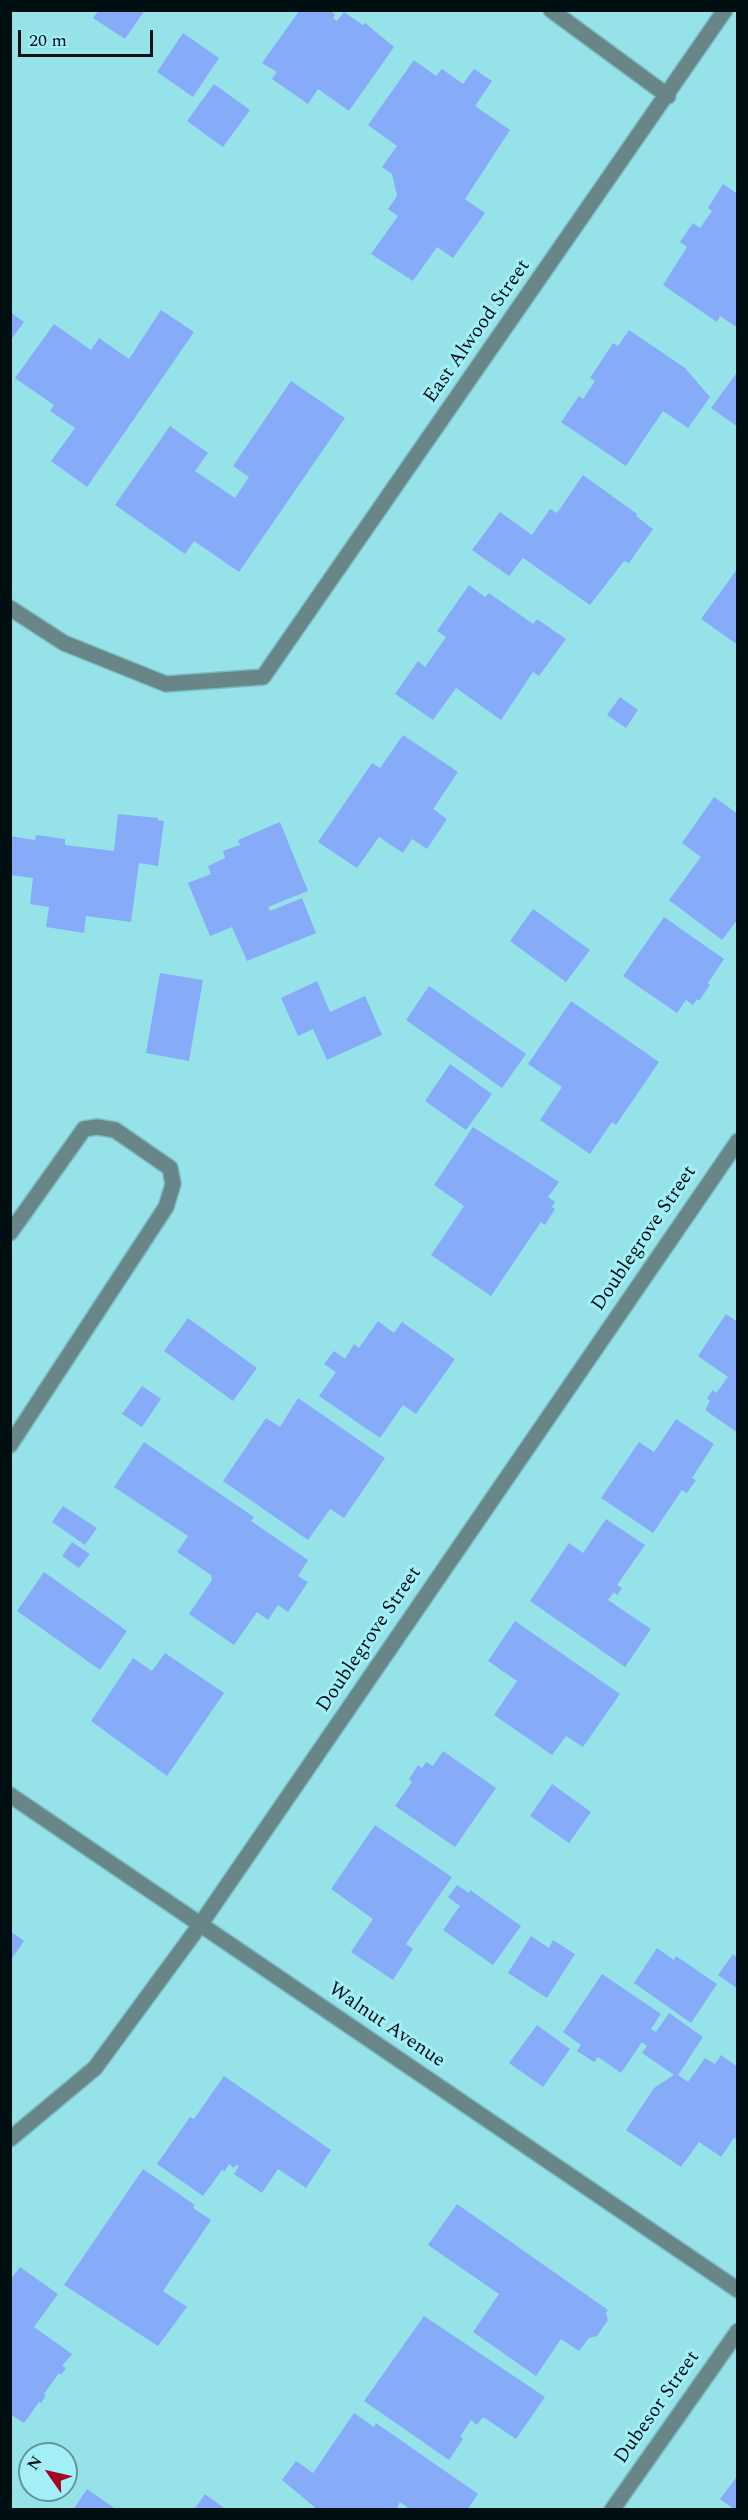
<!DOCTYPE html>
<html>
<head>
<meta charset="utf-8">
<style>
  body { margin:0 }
  #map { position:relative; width:748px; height:2520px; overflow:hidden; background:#96e2e9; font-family:Spectral,serif }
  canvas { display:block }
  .frame { position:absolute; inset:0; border:12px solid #001012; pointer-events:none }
  .north { position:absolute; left:18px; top:2442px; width:60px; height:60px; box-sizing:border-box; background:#a3eff7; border:2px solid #62969b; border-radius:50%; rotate:304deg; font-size:16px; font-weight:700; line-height:24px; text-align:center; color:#001012 }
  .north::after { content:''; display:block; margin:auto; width:21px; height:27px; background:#a3071f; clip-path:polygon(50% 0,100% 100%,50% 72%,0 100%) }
  .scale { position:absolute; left:18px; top:30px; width:135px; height:27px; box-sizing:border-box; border:3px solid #001012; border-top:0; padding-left:8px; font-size:18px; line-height:21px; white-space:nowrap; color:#001012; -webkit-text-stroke:4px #a3eff7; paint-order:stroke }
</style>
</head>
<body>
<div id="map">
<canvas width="748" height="2520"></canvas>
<div class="frame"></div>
<div class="north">N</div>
<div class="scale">20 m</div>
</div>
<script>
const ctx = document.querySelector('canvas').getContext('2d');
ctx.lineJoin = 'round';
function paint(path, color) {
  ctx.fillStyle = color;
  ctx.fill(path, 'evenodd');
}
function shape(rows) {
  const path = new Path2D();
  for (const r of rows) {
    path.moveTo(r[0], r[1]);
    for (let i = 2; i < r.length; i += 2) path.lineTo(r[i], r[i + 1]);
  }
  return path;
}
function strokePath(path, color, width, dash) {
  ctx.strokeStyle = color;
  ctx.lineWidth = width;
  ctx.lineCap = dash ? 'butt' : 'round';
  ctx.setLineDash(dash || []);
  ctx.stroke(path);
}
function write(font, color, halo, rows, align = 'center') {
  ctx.font = font + ' Spectral,serif';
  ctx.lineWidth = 6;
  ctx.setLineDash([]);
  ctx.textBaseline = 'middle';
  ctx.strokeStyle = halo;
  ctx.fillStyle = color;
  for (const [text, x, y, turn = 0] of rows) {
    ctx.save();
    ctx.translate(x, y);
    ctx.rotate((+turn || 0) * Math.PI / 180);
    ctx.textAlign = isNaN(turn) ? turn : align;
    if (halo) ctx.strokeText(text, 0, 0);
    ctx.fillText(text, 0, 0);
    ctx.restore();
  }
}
paint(shape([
  [99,10,145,10,125,39,93,18],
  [300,10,330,10,335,15,333,18,337,21,344,12,363,25,365,23,394,47,349,111,318,89,308,104,272,79,277,72,262,63],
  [183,33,219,58,193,97,157,72],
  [414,60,436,76,442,69,463,84,474,69,492,81,475,106,510,130,465,199,485,213,453,258,437,247,413,281,371,254,398,216,388,209,397,196,392,174,382,167,397,146,368,125],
  [214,84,250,110,223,147,187,121],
  [723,184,738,194,738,328,720,316,717,322,663,285,687,247,680,242,693,223,700,228,712,211,708,208],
  [161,310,194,332,87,487,51,461,75,428,50,411,54,405,15,378,54,324,91,350,99,338,129,359],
  [10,312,24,322,10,341],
  [629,330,685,368,710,397,688,428,663,411,626,466,561,422,579,396,583,399,595,381,590,378,613,343,618,346],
  [738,371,738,427,711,408],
  [291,381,345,418,239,572,194,541,185,554,115,505,170,426,208,453,195,471,235,498,249,477,233,466],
  [583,475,637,514,636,516,653,529,629,563,624,561,590,605,523,558,509,576,472,550,500,512,532,535,550,509,557,513],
  [738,568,738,645,701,619],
  [469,585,485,597,489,593,533,624,537,619,566,639,539,676,533,672,501,720,456,688,433,720,395,694,418,661,425,667,446,637,437,631],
  [620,697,638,710,626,728,607,715],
  [403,735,458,772,433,809,447,819,427,849,412,839,403,853,379,837,357,868,318,842,372,763,380,768],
  [714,797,738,814,738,919,722,940,669,900,701,857,682,843],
  [118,814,158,818,158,820,164,821,158,866,139,863,131,922,86,916,84,933,46,927,49,907,30,904,33,878,10,875,10,836,35,840,36,835,65,839,65,845,114,851],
  [280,822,308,891,268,907,270,911,302,898,316,933,247,961,232,927,210,936,188,883,211,874,208,866,225,858,223,851,240,845,238,840],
  [533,909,590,950,566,982,510,941],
  [664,917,724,959,708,983,710,985,699,1001,697,999,693,1005,686,1000,677,1013,623,976],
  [160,973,203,980,189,1061,146,1053],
  [317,981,330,1012,365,996,382,1035,327,1060,313,1029,298,1036,281,998],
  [429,986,526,1054,502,1088,406,1020],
  [571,1001,659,1062,616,1125,612,1122,590,1154,540,1120,562,1087,528,1064],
  [450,1064,492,1094,466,1130,425,1101],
  [473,1127,559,1182,548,1197,555,1202,552,1207,555,1209,545,1225,541,1222,491,1296,431,1255,464,1206,434,1185],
  [726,1314,738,1322,738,1433,705,1410,710,1401,707,1398,713,1390,716,1393,728,1377,698,1356],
  [188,1318,257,1368,233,1401,164,1351],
  [378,1321,394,1333,402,1322,455,1359,416,1414,403,1405,380,1438,319,1396,336,1372,324,1364,334,1351,345,1359,354,1344,359,1348],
  [142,1386,161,1399,142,1427,122,1414],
  [298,1398,385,1458,344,1518,330,1509,308,1540,223,1481,266,1418,280,1427],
  [676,1419,714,1444,692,1478,696,1480,687,1493,682,1490,653,1533,601,1498,639,1442,654,1452],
  [144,1442,254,1517,251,1521,308,1560,298,1576,308,1582,288,1612,278,1605,268,1620,257,1612,234,1645,189,1614,212,1580,211,1575,177,1552,188,1536,114,1487],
  [63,1506,97,1528,85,1545,52,1522],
  [606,1519,645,1545,617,1585,622,1588,617,1595,614,1592,608,1600,651,1629,625,1667,530,1601,569,1543,583,1553],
  [72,1542,90,1554,79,1568,62,1556],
  [44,1572,127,1631,100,1670,17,1611],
  [515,1621,620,1694,583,1747,566,1736,552,1755,494,1715,517,1681,488,1661],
  [165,1653,224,1693,167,1776,91,1721,133,1658,152,1671],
  [443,1751,496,1788,455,1847,395,1806,412,1782,409,1779,418,1765,422,1768,426,1762,433,1766],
  [552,1784,591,1812,569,1843,530,1816],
  [375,1825,452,1877,406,1944,413,1949,393,1980,351,1952,373,1919,331,1889],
  [457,1885,469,1893,470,1890,521,1926,493,1965,443,1930,460,1906,448,1897],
  [10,1931,24,1941,10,1961],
  [531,1936,549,1948,553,1940,575,1954,547,1998,508,1973],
  [657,1948,674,1960,676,1956,717,1984,691,2023,634,1983],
  [733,1954,738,1958,738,1989,718,1975],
  [602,1974,661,2014,651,2029,656,2032,669,2013,703,2037,678,2075,688,2082,705,2058,715,2064,721,2055,738,2067,738,2140,734,2138,721,2157,699,2142,681,2167,626,2130,654,2088,674,2075,642,2053,647,2046,642,2042,621,2073,598,2057,594,2062,577,2051,581,2045,563,2032],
  [537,2025,570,2049,543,2087,509,2063],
  [224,2076,331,2150,306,2188,278,2169,262,2193,234,2174,239,2166,236,2165,234,2168,229,2164,225,2171,222,2170,203,2196,157,2164,190,2117,194,2119],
  [143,2169,195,2205,193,2208,211,2220,163,2291,187,2307,158,2346,64,2285],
  [457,2204,608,2310,606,2313,608,2320,597,2336,589,2338,579,2351,561,2339,536,2376,473,2332,499,2294,428,2245],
  [20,2267,58,2294,34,2327,72,2354,62,2366,66,2368,61,2375,59,2373,44,2394,46,2395,41,2403,39,2402,24,2423,10,2414,10,2280],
  [424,2316,545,2397,516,2439,483,2417,477,2425,471,2420,460,2437,463,2439,449,2460,364,2401],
  [354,2413,374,2427,376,2423,478,2494,467,2510,411,2510,400,2502,396,2510,318,2510,282,2480,296,2461,313,2473],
  [738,2475,738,2510,735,2510,720,2499],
  [87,2489,117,2510,73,2510],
  [205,2494,227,2510,194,2510]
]), '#86acf9');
const service = shape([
  [10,1233,84,1129,97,1127,115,1130,170,1168,173,1184,166,1207,10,1445]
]);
const minor = shape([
  [551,10,668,96],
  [10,608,64,643,166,684,263,677,725,10],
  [10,2139,95,2068,200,1925,738,1141],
  [612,2510,738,2331]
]);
const tertiary = shape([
  [10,1795,738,2290]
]);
strokePath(service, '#7bbcc2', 18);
strokePath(minor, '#7bbcc2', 18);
strokePath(tertiary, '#7bbcc2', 18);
strokePath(service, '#688688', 15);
strokePath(minor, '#688688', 15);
strokePath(tertiary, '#688688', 15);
write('20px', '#001012', '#a3eff7', [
  ["East Alwood Street",478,332,-55],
  ["Doublegrove Street",645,1239,-56],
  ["Doublegrove Street",370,1640,-56],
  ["Walnut Avenue",386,2026,34],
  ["Dubesor Street",658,2408,-55]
]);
</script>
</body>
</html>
